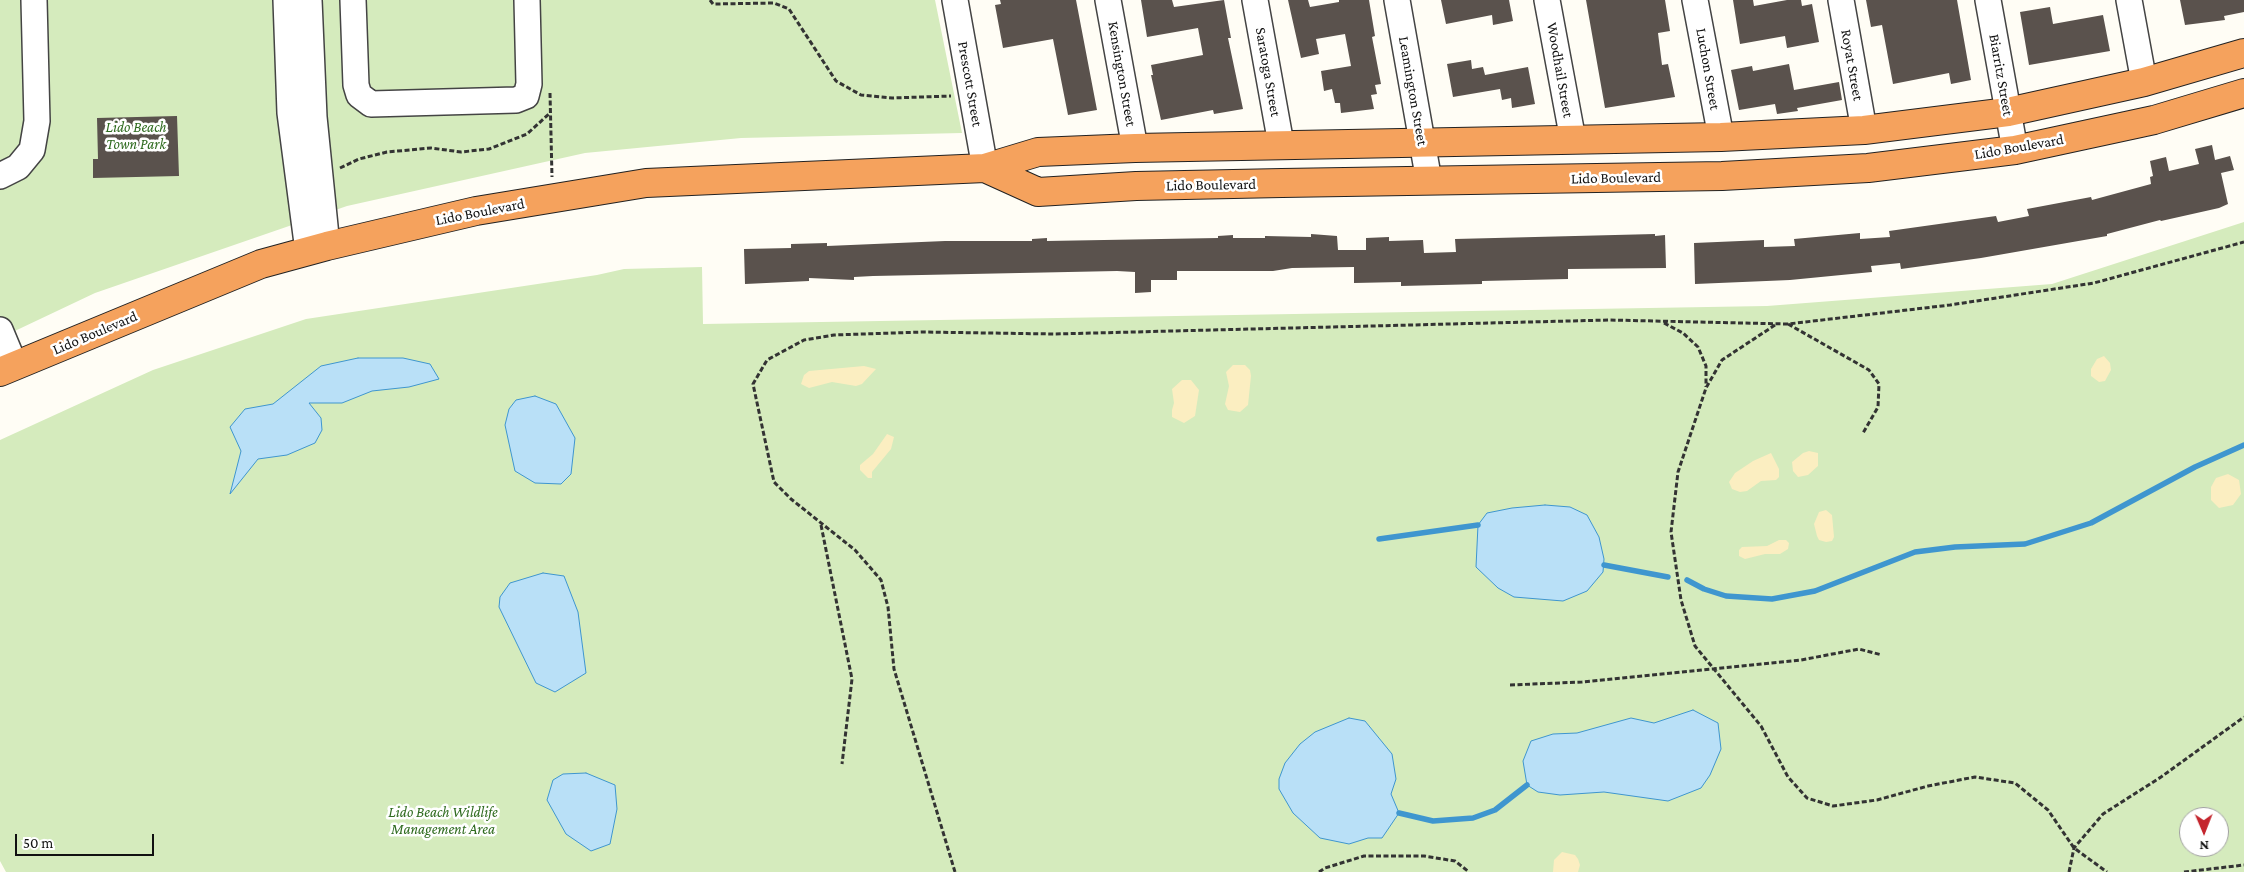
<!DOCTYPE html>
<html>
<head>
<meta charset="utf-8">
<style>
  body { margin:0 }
  #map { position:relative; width:2244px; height:872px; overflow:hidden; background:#fffdf5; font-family:"Crimson Pro",serif }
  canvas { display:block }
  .north { position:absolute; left:2179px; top:807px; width:50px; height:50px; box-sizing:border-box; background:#fff; border:1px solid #a0a0a0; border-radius:50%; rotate:179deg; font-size:14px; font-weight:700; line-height:20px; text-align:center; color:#111 }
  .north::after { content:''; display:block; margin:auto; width:18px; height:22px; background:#c4262e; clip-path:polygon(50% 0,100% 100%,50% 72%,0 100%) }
  .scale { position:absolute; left:15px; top:834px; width:139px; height:22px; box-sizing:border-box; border:2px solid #111; border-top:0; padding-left:6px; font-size:15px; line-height:18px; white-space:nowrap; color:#111; -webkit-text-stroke:4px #fff; paint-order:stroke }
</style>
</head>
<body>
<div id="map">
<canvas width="2244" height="872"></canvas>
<div class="north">N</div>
<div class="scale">50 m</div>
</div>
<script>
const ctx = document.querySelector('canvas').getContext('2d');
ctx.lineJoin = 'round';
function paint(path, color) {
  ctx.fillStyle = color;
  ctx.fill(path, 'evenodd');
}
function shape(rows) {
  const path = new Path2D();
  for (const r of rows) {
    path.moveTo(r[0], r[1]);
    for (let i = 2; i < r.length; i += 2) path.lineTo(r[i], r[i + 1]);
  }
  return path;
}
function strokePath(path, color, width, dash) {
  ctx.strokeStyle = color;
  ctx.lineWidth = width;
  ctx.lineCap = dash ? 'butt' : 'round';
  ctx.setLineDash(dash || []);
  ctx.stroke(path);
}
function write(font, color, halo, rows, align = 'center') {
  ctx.font = font + ' "Crimson Pro",serif';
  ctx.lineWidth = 5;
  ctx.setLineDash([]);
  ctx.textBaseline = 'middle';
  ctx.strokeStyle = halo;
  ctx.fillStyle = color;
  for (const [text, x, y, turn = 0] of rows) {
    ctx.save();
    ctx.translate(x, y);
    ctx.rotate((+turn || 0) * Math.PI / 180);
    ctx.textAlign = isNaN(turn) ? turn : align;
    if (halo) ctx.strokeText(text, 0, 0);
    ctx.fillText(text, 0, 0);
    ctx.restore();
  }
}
paint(shape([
  [0,0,935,0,962,133,741,138,585,153,347,206,95,293,0,338],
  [2244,222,2244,872,6,872,0,861,0,440,153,370,306,319,597,275,624,269,702,267,703,324,1767,306,2052,284],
  [2189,817,2219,817,2219,847,2189,847]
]), '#d5ebbd');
paint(shape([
  [2104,356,2110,363,2111,370,2105,381,2099,382,2091,376,2091,369,2097,359],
  [1233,365,1245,365,1250,370,1251,376,1248,405,1240,412,1228,410,1225,404,1229,386,1226,372],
  [864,366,876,369,862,384,856,386,832,382,809,388,801,384,804,375,809,371],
  [1182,380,1191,380,1199,390,1195,416,1184,423,1172,417,1172,410,1174,403,1172,389],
  [887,434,894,437,891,449,872,472,872,478,868,478,860,470,860,465,873,454],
  [1809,451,1818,453,1818,466,1808,475,1798,477,1793,471,1792,462,1803,453],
  [1771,453,1779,469,1779,477,1776,480,1761,481,1747,491,1740,492,1732,489,1729,482,1735,473,1753,461],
  [2228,474,2239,480,2241,494,2233,505,2219,508,2211,500,2211,487,2216,478],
  [1826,510,1832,515,1834,537,1832,541,1826,542,1819,540,1817,536,1814,524,1819,512],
  [1779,540,1786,540,1789,543,1788,549,1780,554,1765,554,1745,559,1739,556,1739,550,1742,547,1767,546],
  [1562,852,1575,855,1578,859,1580,865,1578,872,1553,872,1554,860]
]), '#fbeec1');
const water = shape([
  [358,358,403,358,430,364,439,379,409,387,372,391,342,403,309,403,321,418,322,430,315,443,287,455,258,459,230,494,241,451,230,427,245,409,273,404,321,366,358,358],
  [535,396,556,404,575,438,571,474,561,484,535,483,515,471,505,425,509,409,516,400,535,396],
  [1545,505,1570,507,1587,515,1599,537,1604,559,1603,572,1587,591,1563,601,1514,597,1498,588,1476,567,1478,525,1487,513,1512,508,1545,505],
  [543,573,564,576,578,612,586,673,555,692,536,683,499,607,500,597,510,583,543,573],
  [1693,710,1718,723,1721,749,1710,775,1701,788,1668,801,1604,792,1560,795,1538,792,1527,785,1523,761,1531,741,1553,734,1577,733,1631,718,1654,723,1693,710],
  [1349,718,1365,721,1392,754,1396,779,1391,794,1399,813,1382,838,1368,838,1349,844,1320,838,1293,813,1279,789,1279,779,1285,763,1300,744,1315,732,1349,718],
  [586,773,615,785,617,809,610,844,591,851,566,834,547,800,553,780,563,774,586,773]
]);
paint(water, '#b9e0f7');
strokePath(water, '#3f96cf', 1);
strokePath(shape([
  [1379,539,1478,525],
  [1604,565,1668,577],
  [1687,580,1704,589,1726,596,1772,599,1815,591,1915,552,1955,547,2025,544,2091,523,2195,467,2244,445],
  [1399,813,1433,821,1473,818,1495,810,1527,785]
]), '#3f96cf', 5.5);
paint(shape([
  [1000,0,1076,0,1097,110,1068,115,1053,39,1003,48,995,5,1001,4],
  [1141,0,1172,0,1174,7,1224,0,1231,38,1228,38,1243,109,1214,114,1213,110,1161,120,1151,75,1153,75,1151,65,1203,55,1198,28,1147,37],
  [1288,0,1308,0,1310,7,1339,2,1339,0,1369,0,1375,36,1372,37,1381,84,1375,85,1377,94,1371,95,1374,109,1341,113,1340,103,1335,103,1332,89,1324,91,1321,71,1351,66,1345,34,1316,39,1319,54,1301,58],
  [1441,0,1509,0,1513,21,1493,25,1492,15,1446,24],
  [1586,0,1665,0,1670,31,1658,33,1662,65,1668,64,1675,97,1605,108],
  [1733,0,1753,0,1754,6,1787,0,1801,0,1802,6,1812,4,1819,42,1787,48,1785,36,1740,44],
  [1866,0,1957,0,1971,80,1951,84,1949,73,1893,84,1882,25,1871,27],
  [2180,0,2244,0,2244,12,2224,16,2225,20,2185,25],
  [2050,7,2053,24,2103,15,2110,51,2029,65,2020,12],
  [1471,60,1472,69,1483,67,1485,75,1528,67,1535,104,1512,108,1511,98,1502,100,1500,89,1453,97,1447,64],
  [1789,64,1794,90,1839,82,1842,100,1797,108,1798,111,1777,114,1775,104,1739,110,1731,70,1752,66,1753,71],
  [177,116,179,176,93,178,93,159,98,159,97,118],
  [2212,145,2215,160,2230,156,2234,170,2221,173,2228,204,2219,208,2161,221,2160,220,2107,234,2107,236,1981,258,1901,269,1900,263,1871,266,1872,272,1790,280,1695,284,1694,243,1764,240,1764,247,1795,246,1794,239,1860,233,1860,239,1890,237,1889,231,1996,216,1998,222,2029,216,2027,209,2091,197,2092,200,2151,184,2150,177,2153,176,2150,161,2166,157,2169,171,2199,164,2195,149],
  [1311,234,1337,236,1338,250,1366,250,1366,238,1389,237,1389,241,1423,240,1424,253,1456,252,1455,239,1655,234,1655,236,1665,235,1666,268,1568,269,1568,279,1482,281,1482,284,1401,286,1401,282,1354,283,1354,267,1292,268,1273,271,1177,271,1177,280,1151,280,1151,292,1135,293,1135,272,1117,271,873,276,854,277,854,280,809,278,809,281,745,284,744,249,791,248,791,244,827,243,827,246,945,241,1032,241,1032,239,1047,238,1047,241,1218,238,1218,236,1233,235,1233,238,1265,238,1265,236,1311,237]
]), '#5a524d');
const minor = shape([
  [286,0,290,113,308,251],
  [309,0,314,117,327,246],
  [353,0,356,85,359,95,371,104,516,100,526,96,529,84,527,0],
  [955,0,985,168],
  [1108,0,1135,148],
  [1255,0,1281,144],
  [1397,0,1429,181],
  [1547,0,1573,140],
  [1695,0,1721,137],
  [1841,0,1864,130],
  [1988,0,2015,150],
  [2129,0,2144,82],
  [0,176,18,167,32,150,37,121,34,0],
  [0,330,15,366]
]);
const highway = shape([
  [985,168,1038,192,1136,186,1282,183,1722,176,1868,168,2015,150,2154,120,2244,93],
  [0,372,261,264,327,246,476,211,646,183,985,168,1038,152,1135,148,1721,137,1864,130,2008,112,2144,82,2244,53]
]);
strokePath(minor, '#444', 28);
strokePath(highway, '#222', 30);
strokePath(shape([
  [710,0,713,4,774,3,789,9,836,81,861,95,892,98,951,96],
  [550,93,552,177],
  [340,168,359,159,387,152,431,148,461,152,489,149,527,134,550,113],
  [1664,323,1683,333,1698,347,1706,366,1706,387],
  [1788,324,1869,370,1879,384,1878,407,1863,433],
  [1775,325,1722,360,1706,388,1678,472,1671,532,1681,600,1695,646,1761,726,1788,777,1807,798,1833,806,1877,800,1928,786,1975,777,2015,783,2048,810,2074,848,2107,872],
  [821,525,852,679,842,764],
  [1510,685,1582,682,1801,660,1859,649,1882,655],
  [955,872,894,669,888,607,881,580,855,550,791,499,774,482,753,384,767,360,804,340,834,335,923,332,1054,334,1609,320,1788,324,1950,305,2094,283,2244,242],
  [1319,872,1325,868,1364,856,1424,856,1455,861,1469,872],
  [2069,872,2074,848,2103,814,2161,777,2244,717],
  [2184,872,2244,865]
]), '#333', 3, [5, 2.5]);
strokePath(minor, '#fff', 25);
strokePath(highway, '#f5a25d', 28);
write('15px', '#111', '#fff', [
  ["Royat Street",1852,65,80],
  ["Luchon Street",1708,69,80],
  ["Woodhail Street",1560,70,80],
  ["Saratoga Street",1268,72,80],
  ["Kensington Street",1122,74,80],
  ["Biarritz Street",2001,75,80],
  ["Prescott Street",970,84,80],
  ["Leamington Street",1413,91,80],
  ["Lido Boulevard",2019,147,-10],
  ["Lido Boulevard",1616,178,-1],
  ["Lido Boulevard",1211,185,-1],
  ["Lido Boulevard",480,212,-11],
  ["Lido Boulevard",95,333,-23]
]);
write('italic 15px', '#2f6b1f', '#fff', [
  ["Lido Beach",136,127],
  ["Town Park",136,144],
  ["Lido Beach Wildlife",443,812],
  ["Management Area",443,829]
]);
</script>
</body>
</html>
